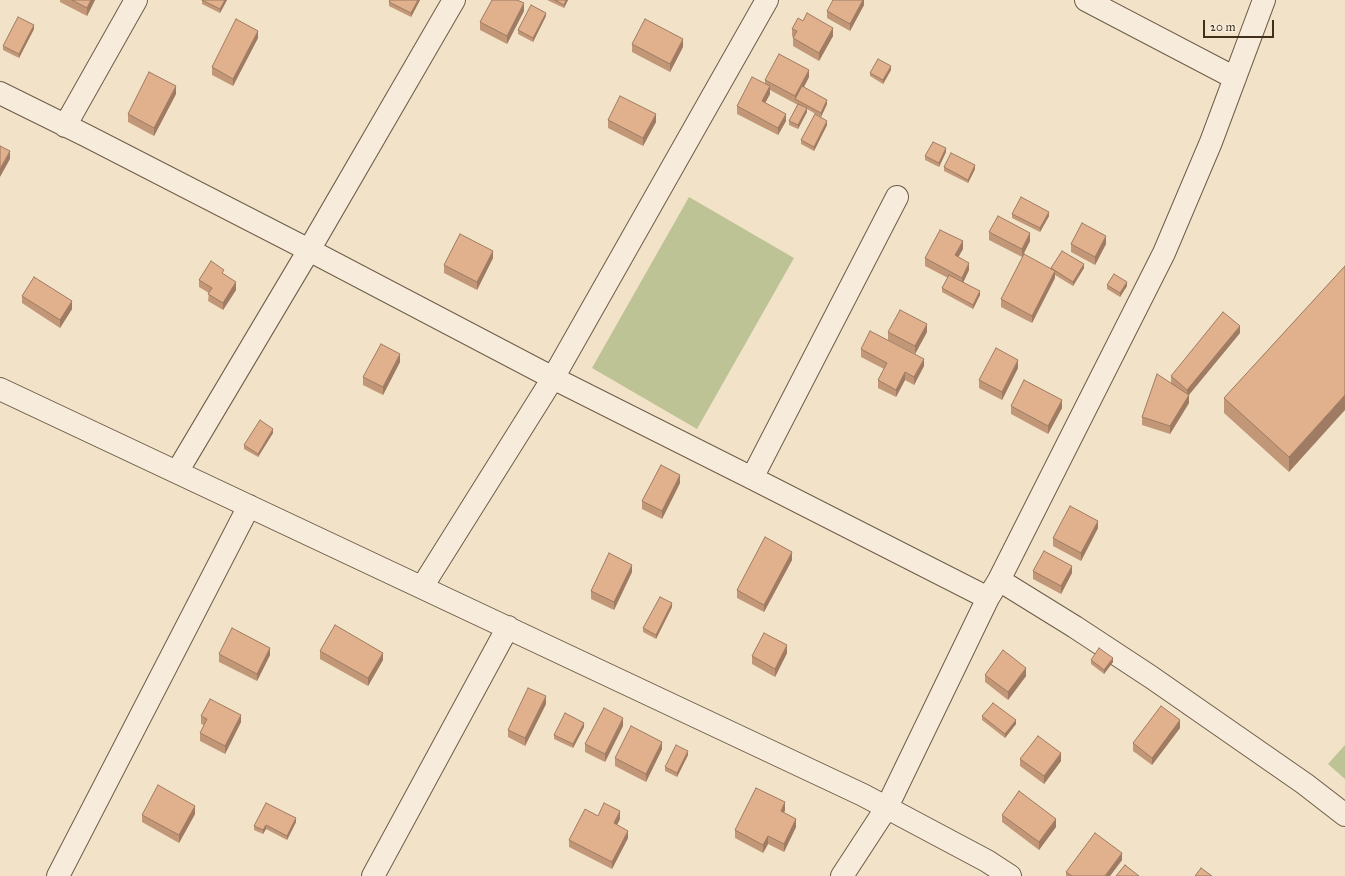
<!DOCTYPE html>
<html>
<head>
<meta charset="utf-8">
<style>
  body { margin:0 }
  #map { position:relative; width:1345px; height:876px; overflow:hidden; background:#f2e2c8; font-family:"IM FELL Great Primer",serif }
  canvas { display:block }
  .scale { position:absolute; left:1203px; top:20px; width:71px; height:18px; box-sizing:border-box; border:2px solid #412f1c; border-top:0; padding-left:5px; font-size:12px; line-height:14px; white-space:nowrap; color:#412f1c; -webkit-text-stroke:3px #f7ecdb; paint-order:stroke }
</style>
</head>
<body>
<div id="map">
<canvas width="1345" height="876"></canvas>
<div class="scale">20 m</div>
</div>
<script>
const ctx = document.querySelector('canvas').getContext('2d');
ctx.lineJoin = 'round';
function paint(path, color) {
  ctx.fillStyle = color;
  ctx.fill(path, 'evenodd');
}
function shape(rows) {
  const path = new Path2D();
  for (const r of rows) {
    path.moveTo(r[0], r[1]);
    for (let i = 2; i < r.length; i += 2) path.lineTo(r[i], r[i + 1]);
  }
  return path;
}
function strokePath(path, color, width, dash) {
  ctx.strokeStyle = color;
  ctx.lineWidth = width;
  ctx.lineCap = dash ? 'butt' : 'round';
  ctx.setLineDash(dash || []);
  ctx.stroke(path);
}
paint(shape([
  [689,197,794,258,697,429,592,368],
  [1345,745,1345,779,1328,764]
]), '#bdc394');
const minor = shape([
  [1086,0,1235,78],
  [0,93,87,136,309,250,553,378,752,478,988,598],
  [65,126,136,0],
  [0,389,863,795,987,861,1010,876],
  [177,472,309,250,454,0],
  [752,478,897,197],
  [999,580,1075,627,1151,677,1305,784,1345,815],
  [422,587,553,378,767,0],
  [58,876,249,506],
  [373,876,508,627],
  [842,876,887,807,988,598,999,580,1164,253,1211,142,1264,0]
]);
strokePath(minor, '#6d5c47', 24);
strokePath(minor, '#f7ecdb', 22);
paint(shape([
  [60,0,95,0,87,16,60,2],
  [202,0,227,0,220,13,202,4],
  [390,0,420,0,411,17,389,6,389,2],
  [547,0,568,0,564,8],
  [864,0,864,5,850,31,827,18,827,11],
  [524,11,507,44,480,30,480,22],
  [546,16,533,42,518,34,518,30],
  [34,29,19,58,3,50,3,46],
  [792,29,833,36,819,61,793,46,793,37,792,36],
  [258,38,233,86,212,75,212,67],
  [632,44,683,47,670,72,632,52],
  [891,70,883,84,870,76,870,73],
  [809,77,804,87,827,104,821,117,807,109,807,112,798,129,789,125,789,121,798,105,770,90,770,94,765,103,786,121,778,135,737,114,737,106,765,84,765,80],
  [176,94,154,136,128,122,128,114],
  [608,120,656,122,643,146,608,128],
  [827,125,814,151,801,144,801,140],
  [946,152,939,167,925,160,925,156],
  [944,167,975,169,968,183,944,171],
  [1012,214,1049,216,1040,232,1012,218],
  [989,232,1030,241,1022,257,989,240],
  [1071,244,1106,244,1095,265,1071,252],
  [963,249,958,257,969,270,963,282,980,295,973,309,942,292,942,288,948,278,925,266,925,258],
  [493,258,477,290,444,273,444,265],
  [1345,266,1289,472,1224,413,1224,398],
  [1051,268,1084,268,1073,286,1055,275,1055,278,1032,323,1001,307,1001,299],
  [224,274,236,290,223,310,208,301,209,293,199,287,199,280],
  [1107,285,1127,286,1120,297,1107,289],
  [22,296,72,309,60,328,22,303],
  [888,332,927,332,915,354,888,340],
  [1240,333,1189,395,1189,403,1170,434,1142,425,1142,417,1171,383,1171,376],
  [861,349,924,366,914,385,905,380,896,397,878,388,878,380,884,369,861,357],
  [400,362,383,395,363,385,363,377],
  [1018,368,1002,400,979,388,979,380],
  [1011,406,1062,408,1048,434,1011,414],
  [273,433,258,457,244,449,244,445],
  [680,483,662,519,642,509,642,501],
  [1098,528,1081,561,1053,546,1053,538],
  [792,560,764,612,737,598,737,590],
  [1033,571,1072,573,1061,594,1033,579],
  [632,572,614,610,591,599,591,591],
  [672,607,656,639,643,632,643,628],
  [320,651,383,660,368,686,320,659],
  [787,653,775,677,752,664,752,656],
  [219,654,270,655,257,681,219,662],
  [1091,660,1113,662,1104,674,1091,664],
  [985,675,1026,676,1008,700,985,682],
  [546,704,525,746,508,737,508,730],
  [201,716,241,722,225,754,200,741,200,733,204,725,201,724],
  [982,716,1016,724,1005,738,982,720],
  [623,726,605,762,585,752,585,744],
  [584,727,573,748,554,739,554,735],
  [1180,728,1152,765,1133,751,1133,743],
  [662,749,646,782,615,766,615,758],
  [688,755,677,777,665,771,665,767],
  [1020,759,1061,761,1044,784,1020,766],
  [785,810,784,813,796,827,784,852,768,844,763,853,735,838,735,830],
  [195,814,179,843,142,822,142,815],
  [1002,815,1056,827,1039,850,1002,822],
  [598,816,620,819,617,825,628,838,612,869,569,847,569,840],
  [296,822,287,840,266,829,263,834,254,830,254,826],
  [1122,860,1110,876,1066,876,1066,872]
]), '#c29778');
paint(shape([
  [91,0,95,0,87,16,87,8],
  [225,0,227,0,220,13,220,9],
  [418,0,420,0,411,17,411,13],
  [566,0,568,0,564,8,564,5],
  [863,0,864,0,864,5,850,31,850,24],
  [524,3,524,11,507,44,507,36],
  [546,13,546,16,533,42,533,38],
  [34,25,34,29,19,58,19,54],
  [833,28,833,36,819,61,819,53],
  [258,31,258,38,233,86,233,79],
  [683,39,683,47,670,72,670,64],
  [891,66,891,70,883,84,883,80],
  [809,70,809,77,797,100,795,99,795,96],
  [176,86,176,94,154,136,154,128],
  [770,86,770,94,762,109,762,101],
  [827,100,827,104,821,117,821,113],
  [807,108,807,112,798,129,798,125],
  [656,114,656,122,643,146,643,138],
  [786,114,786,121,778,135,778,128],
  [827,121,827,125,814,151,814,147],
  [946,148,946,152,939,167,939,163],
  [10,151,10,159,0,177,0,169],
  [975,165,975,169,968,183,968,180],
  [1049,212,1049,216,1040,232,1040,228],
  [1030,233,1030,241,1022,257,1022,249],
  [1106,236,1106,244,1095,265,1095,257],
  [963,241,963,249,955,263,955,255],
  [493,251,493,258,477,290,477,282],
  [969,263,969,270,962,285,962,278],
  [1084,264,1084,268,1073,286,1073,282],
  [1055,271,1055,278,1032,323,1032,316],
  [236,282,236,290,223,310,223,303],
  [1127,282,1127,286,1120,297,1120,293],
  [980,291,980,295,973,309,973,305],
  [72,301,72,309,60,328,60,320],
  [927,324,927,332,915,354,915,346],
  [1240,326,1240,333,1187,397,1187,390],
  [400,354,400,362,383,395,383,387],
  [924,359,924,366,914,385,914,377],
  [1018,360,1018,368,1002,400,1002,392],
  [905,372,905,380,896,397,896,390],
  [1189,395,1189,403,1170,434,1170,426],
  [1345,395,1345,410,1289,472,1289,457],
  [1062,400,1062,408,1048,434,1048,426],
  [273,429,273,433,258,457,258,454],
  [680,475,680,483,662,519,662,511],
  [1098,521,1098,528,1081,561,1081,553],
  [792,552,792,560,764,612,764,605],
  [632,565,632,572,614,610,614,602],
  [1072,566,1072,573,1061,594,1061,586],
  [672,603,672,607,656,639,656,635],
  [787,645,787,653,775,677,775,669],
  [270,648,270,655,257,681,257,674],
  [383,653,383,660,368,686,368,678],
  [1113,658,1113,662,1104,674,1104,670],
  [1026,668,1026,676,1008,700,1008,692],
  [546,696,546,704,525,746,525,738],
  [241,715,241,722,225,754,225,746],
  [623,718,623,726,605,762,605,754],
  [1016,720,1016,724,1005,738,1005,734],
  [1180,720,1180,728,1152,765,1152,758],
  [584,723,584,727,573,748,573,744],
  [662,742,662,749,646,782,646,774],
  [688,751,688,755,677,777,677,773],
  [1061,753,1061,761,1044,784,1044,776],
  [785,802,785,810,781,819,781,811],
  [195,806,195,814,179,843,179,835],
  [620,811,620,819,614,831,614,823],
  [296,818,296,822,287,840,287,836],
  [796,819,796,827,784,852,784,844],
  [1056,819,1056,827,1039,850,1039,842],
  [266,825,266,829,263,834,263,830],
  [628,831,628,838,612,869,612,862],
  [768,836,768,844,763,853,763,845],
  [1122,853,1122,860,1110,876,1105,876]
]), '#9e7b62');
const building = shape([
  [72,0,91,0,87,8,72,0],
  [202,0,225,0,220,9,202,0],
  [390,0,418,0,411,13,389,2,390,0],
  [492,0,517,0,524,3,507,36,480,22,492,0],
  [555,0,566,0,564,5,555,0],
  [833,0,863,0,850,24,827,11,833,0],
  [531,5,546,13,533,38,518,30,531,5],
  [807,13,833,28,819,53,793,38,797,31,792,29,798,18,803,21,807,13],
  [18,17,34,25,19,54,3,46,18,17],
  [236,19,258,31,233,79,212,67,236,19],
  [645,19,683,39,670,64,632,44,645,19],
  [779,54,809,70,795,96,765,80,779,54],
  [878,59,891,66,883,80,870,73,878,59],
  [149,72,176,86,154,128,128,114,149,72],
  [752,77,770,86,762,101,786,114,778,128,737,106,752,77],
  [802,86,827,100,821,113,795,99,802,86],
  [620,96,656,114,643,138,608,120,620,96],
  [798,104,807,108,798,125,789,121,798,104],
  [815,114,827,121,814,147,801,140,815,114],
  [933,142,946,148,939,163,925,156,933,142],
  [0,146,10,151,0,169,0,146],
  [951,153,975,165,968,180,944,167,951,153],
  [1021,197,1049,212,1040,228,1012,214,1021,197],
  [998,216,1030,233,1022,249,989,232,998,216],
  [1082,223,1106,236,1095,257,1071,244,1082,223],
  [940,230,963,241,955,255,969,263,962,278,925,258,940,230],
  [460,234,493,251,477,282,444,265,460,234],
  [1062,251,1084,264,1073,282,1051,268,1062,251],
  [1024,254,1055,271,1032,316,1001,299,1024,254],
  [211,261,224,270,222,273,236,282,223,303,208,294,212,288,199,280,211,261],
  [1345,266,1345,395,1289,457,1224,398,1345,266],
  [1114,274,1127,282,1120,293,1107,285,1114,274],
  [949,275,980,291,973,305,942,288,949,275],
  [34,277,72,301,60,320,22,296,34,277],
  [900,310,927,324,915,346,888,332,900,310],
  [1223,312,1240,326,1187,390,1171,376,1223,312],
  [870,331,924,359,914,377,905,372,896,390,878,380,887,363,861,349,870,331],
  [381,344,400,354,383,387,363,377,381,344],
  [996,348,1018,360,1002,392,979,380,996,348],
  [1157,374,1189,395,1170,426,1142,417,1157,374],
  [1024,380,1062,400,1048,426,1011,406,1024,380],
  [260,420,273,429,258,454,244,445,260,420],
  [661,465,680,475,662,511,642,501,661,465],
  [1070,506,1098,521,1081,553,1053,538,1070,506],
  [765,537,792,552,764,605,737,590,765,537],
  [1044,551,1072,566,1061,586,1033,571,1044,551],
  [609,553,632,565,614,602,591,591,609,553],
  [660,597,672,603,656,635,643,628,660,597],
  [335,625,383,653,368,678,320,651,335,625],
  [232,628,270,648,257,674,219,654,232,628],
  [764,633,787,645,775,669,752,656,764,633],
  [1099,648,1113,658,1104,670,1091,660,1099,648],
  [1003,650,1026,668,1008,692,985,675,1003,650],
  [528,688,546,696,525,738,508,730,528,688],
  [210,699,241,715,225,746,200,733,207,719,201,716,210,699],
  [993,703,1016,720,1005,734,982,716,993,703],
  [1161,706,1180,720,1152,758,1133,743,1161,706],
  [604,708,623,718,605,754,585,744,604,708],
  [565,713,584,723,573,744,554,735,565,713],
  [631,726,662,742,646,774,615,758,631,726],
  [1038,736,1061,753,1044,776,1020,759,1038,736],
  [676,745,688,751,677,773,665,767,676,745],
  [158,785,195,806,179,835,142,815,158,785],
  [756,788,785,802,781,811,796,819,784,844,768,836,763,845,735,830,756,788],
  [1019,791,1056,819,1039,842,1002,815,1019,791],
  [266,803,296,818,287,836,266,825,263,830,254,826,266,803],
  [604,803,620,811,614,823,628,831,612,862,569,840,585,809,598,816,604,803],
  [1095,833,1122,853,1105,876,1072,876,1066,872,1095,833],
  [1125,865,1139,876,1116,876,1125,865],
  [1201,868,1212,876,1195,876,1201,868]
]);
paint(building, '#e1b08c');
strokePath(building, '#9e7b62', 1);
</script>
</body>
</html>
